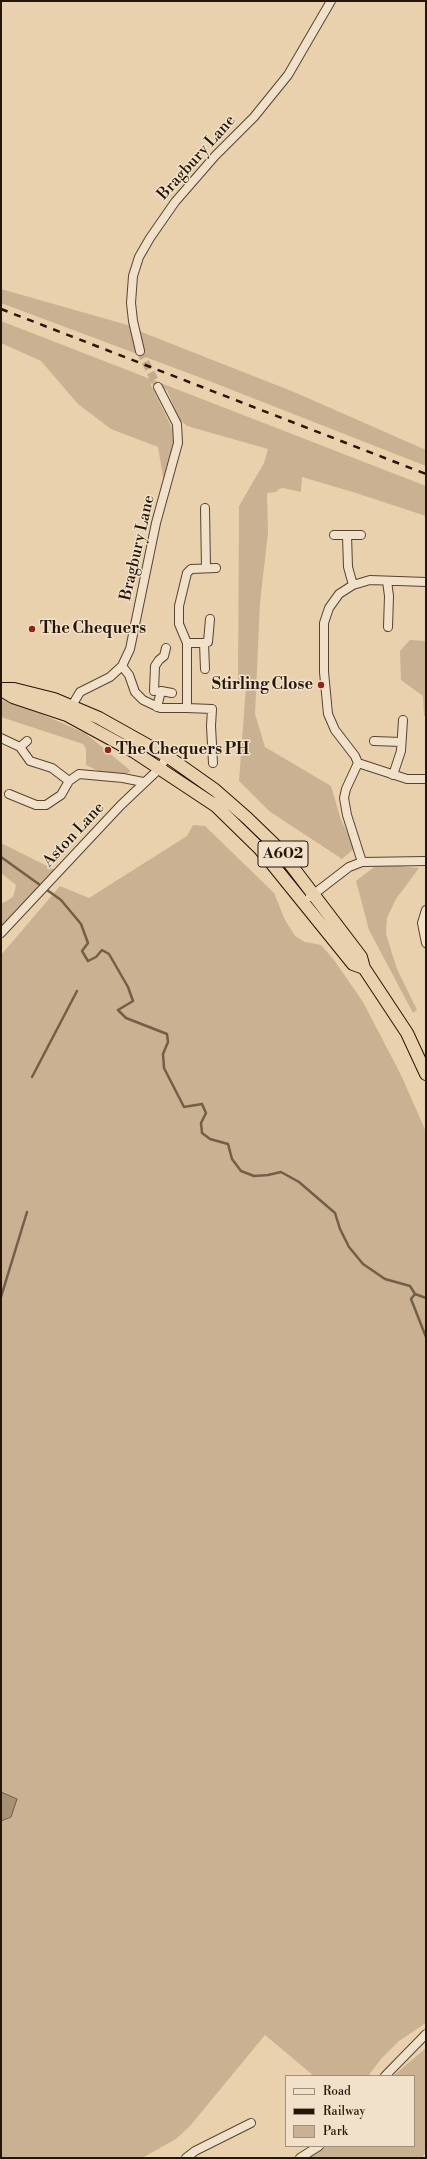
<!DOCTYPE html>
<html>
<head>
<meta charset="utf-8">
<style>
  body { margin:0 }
  #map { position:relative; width:427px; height:2159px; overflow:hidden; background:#ead1ad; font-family:"Libre Bodoni",serif }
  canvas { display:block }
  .frame { position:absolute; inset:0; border:2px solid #251506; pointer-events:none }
  .legend { position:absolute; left:285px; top:2075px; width:130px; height:72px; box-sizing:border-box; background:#f1e1ca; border:1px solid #9f8f7c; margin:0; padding:5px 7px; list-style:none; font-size:12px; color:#251506 }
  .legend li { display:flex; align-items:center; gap:8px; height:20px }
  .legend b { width:20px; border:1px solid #9f8f7c }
</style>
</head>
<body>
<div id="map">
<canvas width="427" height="2159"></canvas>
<div class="frame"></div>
<ul class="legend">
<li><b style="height:5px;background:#f1e1ca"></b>Road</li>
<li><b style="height:5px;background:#251506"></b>Railway</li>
<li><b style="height:11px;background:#c9b191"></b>Park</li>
</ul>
</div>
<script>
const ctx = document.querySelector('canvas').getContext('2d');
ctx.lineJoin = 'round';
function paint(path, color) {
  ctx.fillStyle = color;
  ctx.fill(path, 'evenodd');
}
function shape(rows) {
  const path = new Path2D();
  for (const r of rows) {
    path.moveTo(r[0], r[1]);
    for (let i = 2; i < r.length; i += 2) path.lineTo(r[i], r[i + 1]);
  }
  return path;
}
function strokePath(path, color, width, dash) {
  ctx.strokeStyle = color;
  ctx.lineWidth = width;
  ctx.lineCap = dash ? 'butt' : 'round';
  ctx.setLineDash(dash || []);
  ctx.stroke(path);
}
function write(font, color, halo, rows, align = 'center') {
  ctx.font = font + ' "Libre Bodoni",serif';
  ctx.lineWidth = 3;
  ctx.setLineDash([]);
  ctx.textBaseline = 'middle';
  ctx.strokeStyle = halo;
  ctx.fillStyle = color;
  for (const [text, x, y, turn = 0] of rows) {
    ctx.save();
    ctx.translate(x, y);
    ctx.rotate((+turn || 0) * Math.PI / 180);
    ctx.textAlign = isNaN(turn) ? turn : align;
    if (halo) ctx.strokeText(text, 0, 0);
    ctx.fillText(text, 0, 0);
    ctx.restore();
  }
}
paint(shape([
  [1,289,131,326,144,352,139,331,294,392,426,450,426,466,204,379,1,303],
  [1,321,426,486,426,516,356,493,302,477,301,492,283,488,279,489,276,492,267,493,268,533,260,602,255,714,265,747,331,786,341,820,355,848,342,859,269,811,239,781,246,686,238,685,239,506,264,463,268,449,187,426,179,419,167,390,150,383,173,430,174,438,164,483,158,447,111,429,78,404,41,361,1,343],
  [410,640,426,641,426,716,424,716,423,696,401,680,400,651],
  [1,700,39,713,85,733,131,771,121,777,109,776,86,765,86,749,83,744,1,717],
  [193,825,205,826,274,893,285,920,295,936,305,942,321,945,334,960,363,1002,402,1077,426,1132,426,2023,399,2041,381,2059,368,2076,314,2076,265,2035,190,2126,176,2139,142,2158,1,2158,1,955,60,886,89,898,187,836],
  [1,843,57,871,1,931,1,904,13,897,16,885,1,873],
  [378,864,419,868,396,899,387,918,386,934,397,969,417,1010,413,1013,369,930,356,881],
  [426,2048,426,2152,422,2158,309,2158,325,2146,414,2146,414,2076,393,2076]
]), '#c9b191');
const water = shape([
  [1,1792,17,1799,11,1817,1,1821,1,1792]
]);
paint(water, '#a79174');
strokePath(water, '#735f48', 1);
strokePath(shape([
  [1,857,61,900,81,924,88,943,82,951,88,961,96,957,102,950,109,954,128,987,133,1001,118,1010,126,1018,167,1034,168,1042,163,1054,164,1068,184,1107,202,1104,206,1113,201,1123,202,1133,210,1139,228,1144,232,1159,241,1171,254,1176,268,1175,281,1172,299,1182,335,1213,340,1229,349,1247,363,1264,385,1279,410,1286,415,1294,426,1298],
  [32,1077,77,991],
  [415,1294,411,1299,426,1337],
  [1,1297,27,1212]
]), '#735f48', 2.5);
strokePath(shape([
  [140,351,158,387]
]), '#c3ab8c', 8, [8, 4]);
const minor = shape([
  [140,351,133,321,131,303,133,276,139,257,150,238,175,202,215,156,254,117,288,75,331,1],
  [205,508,206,568],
  [334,535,361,535],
  [347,535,348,567,353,585],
  [387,581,389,596,388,627],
  [187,643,204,643,205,669],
  [204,643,208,642,210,619],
  [122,666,129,675,135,692,143,700,160,708,187,708,187,643,179,624,179,606,187,573,191,569,216,568],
  [154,691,155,666,159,660,164,656,166,648],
  [157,707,161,691,172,693],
  [187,708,212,709,211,726,213,763],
  [70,709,80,692,110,677,122,666,130,649,156,523,178,443,177,424,158,387],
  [1,738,20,747,30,761,52,768,69,781,79,774,123,778,143,782],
  [374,741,401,742],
  [20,747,27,741],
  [358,763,407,779,426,779],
  [393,775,401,751,403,720],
  [9,794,36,805,46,805,61,795,69,781],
  [362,862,347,815,344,798,346,789,358,763,355,756,335,730,328,714,324,672,324,623,329,608,339,594,353,585,370,580,426,582],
  [310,897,349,867,362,862,426,861],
  [426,910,422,923,426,943],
  [1,933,121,805,160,768,167,756],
  [385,2076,426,2034],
  [186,2158,195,2151,251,2123],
  [300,2158,319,2146]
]);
const highway = shape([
  [1,689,14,689,54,699,99,718,167,756,215,790,247,818,278,848,361,957,364,968,407,1033,426,1074],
  [1,690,13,697,67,715,133,751,216,806,260,849,353,964,364,968]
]);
strokePath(minor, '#564430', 10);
strokePath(highway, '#251506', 14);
strokePath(minor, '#f1e1ca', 8);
strokePath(highway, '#ead1ad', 12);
strokePath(shape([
  [1,309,426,474]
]), '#251506', 2.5, [7, 7]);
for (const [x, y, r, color] of [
  [32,629,4,"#8f2418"],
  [321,685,4,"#8f2418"],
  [108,750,4,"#8f2418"]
]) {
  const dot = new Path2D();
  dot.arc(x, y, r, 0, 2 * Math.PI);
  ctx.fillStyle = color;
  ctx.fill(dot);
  strokePath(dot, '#f1e1ca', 1.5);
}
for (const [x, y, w] of [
  [283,854,50]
]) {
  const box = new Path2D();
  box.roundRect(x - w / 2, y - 13, w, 26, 3);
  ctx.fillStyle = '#f1e1ca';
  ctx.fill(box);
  strokePath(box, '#251506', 1);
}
write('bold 15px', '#251506', null, [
  ["A602",283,854]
]);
write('16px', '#251506', '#f1e1ca', [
  ["Bragbury Lane",197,158,-48],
  ["Bragbury Lane",138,548,-77],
  ["Aston Lane",74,835,-47]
]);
write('bold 16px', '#251506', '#f1e1ca', [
  ["The Chequers",40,629],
  ["Stirling Close",313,685,"right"],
  ["The Chequers PH",116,750]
], 'left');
</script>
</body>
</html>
